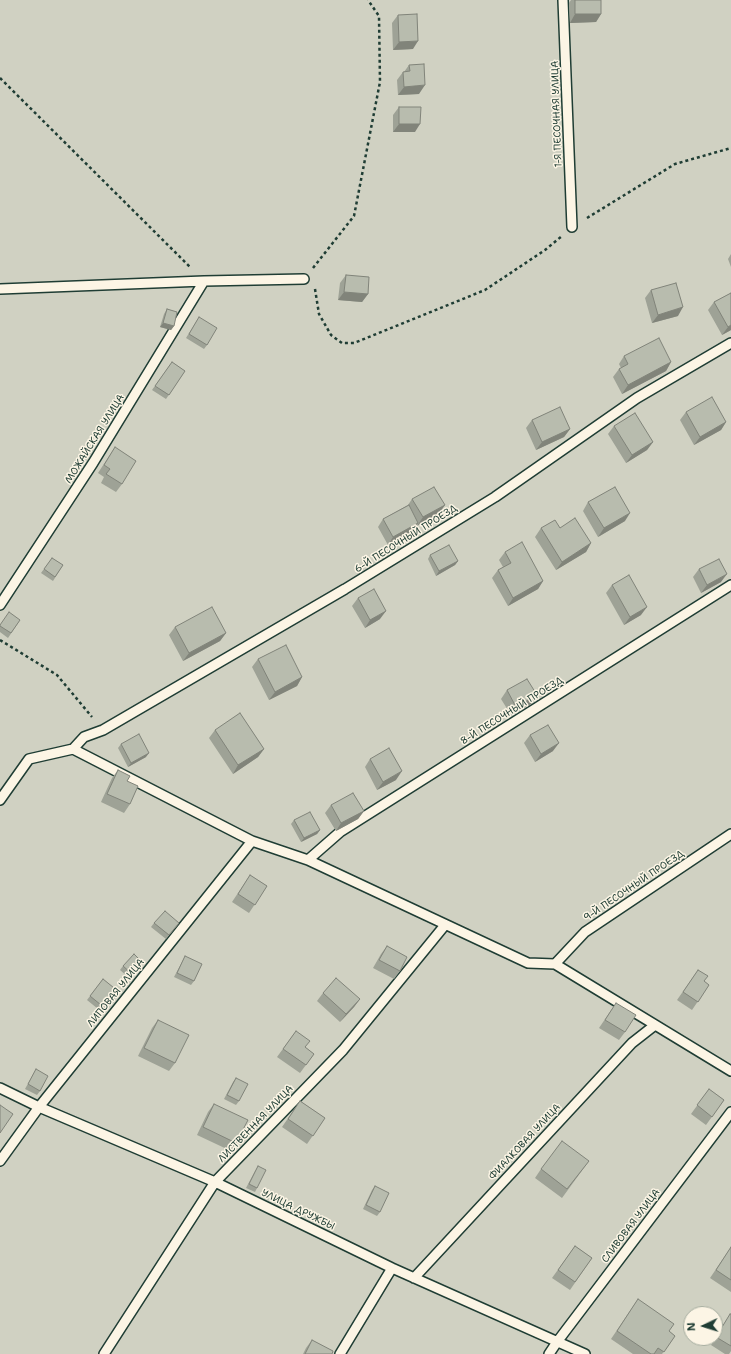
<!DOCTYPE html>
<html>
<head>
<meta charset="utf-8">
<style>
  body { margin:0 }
  #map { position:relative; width:731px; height:1354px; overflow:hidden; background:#f3eede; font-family:"Shantell Sans",sans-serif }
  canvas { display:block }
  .north { position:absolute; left:683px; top:1306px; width:40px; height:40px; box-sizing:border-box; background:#fcf5e5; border:1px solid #a4ab9e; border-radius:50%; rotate:266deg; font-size:11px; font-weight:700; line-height:16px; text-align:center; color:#1f3d34 }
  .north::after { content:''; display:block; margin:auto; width:14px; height:18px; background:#1f3d34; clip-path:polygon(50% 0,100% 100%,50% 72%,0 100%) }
</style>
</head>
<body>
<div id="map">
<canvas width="731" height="1354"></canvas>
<div class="north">N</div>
</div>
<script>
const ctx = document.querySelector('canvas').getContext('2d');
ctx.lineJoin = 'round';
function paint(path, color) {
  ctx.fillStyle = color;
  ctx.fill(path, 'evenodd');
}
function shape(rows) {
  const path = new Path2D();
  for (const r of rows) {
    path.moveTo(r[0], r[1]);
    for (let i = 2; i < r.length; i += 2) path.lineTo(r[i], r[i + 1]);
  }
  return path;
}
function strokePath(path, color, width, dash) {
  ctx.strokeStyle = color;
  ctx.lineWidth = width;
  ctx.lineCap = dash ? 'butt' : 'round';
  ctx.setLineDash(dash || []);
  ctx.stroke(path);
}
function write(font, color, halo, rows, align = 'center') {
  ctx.font = font + ' "Shantell Sans",sans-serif';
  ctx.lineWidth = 3;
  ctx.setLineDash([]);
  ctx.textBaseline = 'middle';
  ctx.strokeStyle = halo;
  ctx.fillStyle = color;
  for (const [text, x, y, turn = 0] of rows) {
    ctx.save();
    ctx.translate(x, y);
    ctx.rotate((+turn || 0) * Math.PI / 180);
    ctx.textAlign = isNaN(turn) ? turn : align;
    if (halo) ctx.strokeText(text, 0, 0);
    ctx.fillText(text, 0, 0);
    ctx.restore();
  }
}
paint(shape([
  [0,0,731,0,731,1354,0,1354],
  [691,1314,715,1314,715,1338,691,1338]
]), '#d0d1c2');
const lane = shape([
  [563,0,572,227],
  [0,289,204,281,304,279],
  [731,343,637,398,495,497,345,589,103,730,84,737,73,749,252,841,308,860,528,963,555,964,731,1071],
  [0,605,93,463,204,281],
  [0,800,29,759,73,749],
  [308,860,340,832,731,585],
  [555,964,585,932,731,834],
  [0,1088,39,1107,215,1182,392,1268,585,1354],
  [0,1161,39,1107,252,841],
  [414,1278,632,1043,655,1025],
  [104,1354,215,1182,343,1050,445,925],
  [340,1354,392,1268],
  [549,1354,557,1342,731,1112]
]);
strokePath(lane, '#1f3d34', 12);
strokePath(shape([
  [0,78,190,267],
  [587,218,675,164,731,148],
  [313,268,354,216,380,82,379,16,368,0],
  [315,289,319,314,331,335,342,343,354,343,485,290,545,250,562,236],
  [0,640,57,675,92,717]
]), '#1f3d34', 2.5, [3, 3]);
strokePath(lane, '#fcf5e5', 9);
paint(shape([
  [571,0,601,0,601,14,596,22,570,23,569,3],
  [398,15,413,49,393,50,392,23],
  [409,65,419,94,398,95,397,80,403,72,404,72],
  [399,107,415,132,393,132,393,115],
  [731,254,731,267,728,259],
  [346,275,368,294,362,302,338,300,340,283],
  [651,290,678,316,652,323,645,298],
  [731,293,731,330,722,335,708,310,714,302],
  [167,309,174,326,171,330,160,327,164,314],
  [199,317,207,345,204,349,186,338],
  [624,356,671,362,666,371,622,394,613,377,619,369,621,368,619,364],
  [172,362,185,371,166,399,152,390],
  [686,412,726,422,721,430,694,445,680,420],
  [532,420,570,429,564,437,536,450,526,428],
  [614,426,653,442,647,450,626,463,608,434],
  [115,447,122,484,116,492,101,483,104,477,98,473],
  [412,499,445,505,439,513,417,525,413,531,388,545,378,527,383,519,408,505],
  [588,502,625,521,598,537,583,511],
  [541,528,560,528,591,543,586,552,556,570,535,537],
  [505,552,543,581,538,589,508,606,492,578,498,570,503,567,499,560],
  [430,555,458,561,455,565,436,576,428,559],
  [52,558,63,565,53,581,41,573],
  [699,569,721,582,701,593,693,577],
  [612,585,641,615,624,625,606,593],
  [358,598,380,619,365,628,352,606],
  [20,620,8,638,0,632,0,625],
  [175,627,226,633,220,641,183,661,169,635],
  [258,659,302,677,297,686,269,700,252,667],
  [507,690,537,695,531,704,511,715,501,699],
  [215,730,264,749,258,757,233,774,209,738],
  [530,735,553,751,535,762,524,743],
  [121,744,146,757,128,767,118,748],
  [370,759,396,780,377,790,365,767],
  [118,770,127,781,130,804,124,813,101,802,112,778],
  [331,805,364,811,358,819,336,831,325,813],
  [294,820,320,830,317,834,301,842,291,824],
  [250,875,267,886,249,913,232,902],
  [154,923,179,923,166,939,151,927],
  [387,946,400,971,394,979,373,968,381,954],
  [185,956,194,981,191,985,174,977,183,960],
  [141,961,128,977,120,970,123,966],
  [698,970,704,981,709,985,692,1010,677,1000],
  [103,979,119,992,103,1013,87,1000],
  [323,993,360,999,354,1007,340,1022,317,1001],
  [616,1003,625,1032,619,1040,599,1028],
  [158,1020,175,1063,169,1071,138,1056,152,1028],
  [296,1031,305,1047,314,1054,300,1073,277,1057],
  [36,1069,40,1091,37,1095,25,1089],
  [236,1078,239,1101,236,1105,224,1099,233,1082],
  [709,1089,724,1100,706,1125,691,1114],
  [300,1101,325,1118,307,1144,282,1127],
  [214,1104,236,1143,231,1151,197,1135,208,1112],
  [589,1161,562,1198,535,1178,541,1169],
  [258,1166,257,1188,255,1192,246,1188,255,1171],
  [375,1186,380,1212,377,1216,363,1209,372,1190],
  [575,1246,592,1258,570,1290,552,1278],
  [731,1247,731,1292,710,1278],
  [638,1299,669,1331,675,1336,662,1354,633,1354,611,1339],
  [730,1314,731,1314,731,1351,729,1354,725,1354,711,1345],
  [312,1340,332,1354,303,1354,306,1348]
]), '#9ea296');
paint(shape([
  [575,14,601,14,596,22,570,23],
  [418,41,413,49,393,50,399,42],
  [425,85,419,94,398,95,404,87],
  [399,124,420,124,415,132,393,132],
  [344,292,368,294,362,302,338,300],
  [683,307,678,316,652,323,658,315],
  [163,323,174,326,171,330,160,327],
  [731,325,731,330,722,335,728,327],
  [671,362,666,371,622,394,628,385],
  [726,422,721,430,694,445,700,437],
  [570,429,564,437,536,450,542,442],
  [653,442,647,450,626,463,632,455],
  [445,505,439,513,417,526,423,517],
  [630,513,625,521,598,537,604,528],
  [418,523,413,531,388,545,393,537],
  [591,543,586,552,556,570,562,562],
  [458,561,455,565,436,576,439,571],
  [727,574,721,582,701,593,707,585],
  [543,581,538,589,508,606,513,598],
  [647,607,641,615,624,625,630,617],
  [386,611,380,619,365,628,370,620],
  [226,633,220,641,183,661,189,653],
  [302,677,297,686,269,700,275,692],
  [537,695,531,704,511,715,516,707],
  [559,743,553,751,535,762,541,754],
  [264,749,258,757,233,774,238,765],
  [149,753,146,757,128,767,131,763],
  [402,771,396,780,377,790,383,782],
  [364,811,358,819,336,831,341,823],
  [320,830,317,834,301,842,304,838],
  [360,999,354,1007,340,1022,346,1014]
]), '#81847a');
const building = shape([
  [575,0,601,0,601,14,575,14,575,0],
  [417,14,418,41,399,42,398,15,417,14],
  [424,64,425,85,404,87,403,72,410,71,409,65,424,64],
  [399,107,421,107,420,124,399,124,399,107],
  [346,275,369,277,368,294,344,292,346,275],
  [676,283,683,307,658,315,651,290,676,283],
  [731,293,731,325,728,327,714,302,731,293],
  [167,309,177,312,174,326,163,323,167,309],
  [199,317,217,328,207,345,189,334,199,317],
  [659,338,671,362,628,385,619,369,628,364,624,356,659,338],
  [172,362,185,371,169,395,155,386,172,362],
  [712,397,726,422,700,437,686,412,712,397],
  [560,407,570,429,542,442,532,420,560,407],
  [635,413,653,442,632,455,614,426,635,413],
  [115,447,136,461,122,484,106,474,110,469,104,465,115,447],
  [434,487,445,505,423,517,412,499,434,487],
  [615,487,630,513,604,528,588,502,615,487],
  [409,505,418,523,393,537,383,519,409,505],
  [575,518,591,543,562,562,541,528,555,520,560,528,575,518],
  [522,542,543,581,513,598,498,570,511,563,505,552,522,542],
  [449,545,458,561,439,571,430,555,449,545],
  [52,558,63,565,55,577,44,569,52,558],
  [719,559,727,574,707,585,699,569,719,559],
  [629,575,647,607,630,617,612,585,629,575],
  [374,589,386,611,370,620,358,598,374,589],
  [212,607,226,633,189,653,175,627,212,607],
  [9,612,20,620,11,633,0,626,0,625,9,612],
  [286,645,302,677,275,692,258,659,286,645],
  [527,679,537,695,516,707,507,690,527,679],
  [240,713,264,749,238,765,215,730,240,713],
  [548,725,559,743,541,754,530,735,548,725],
  [139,734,149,753,131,763,121,744,139,734],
  [389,748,402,771,383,782,370,759,389,748],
  [118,770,130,776,127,781,138,786,130,804,107,794,118,770],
  [353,793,364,811,341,823,331,805,353,793],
  [310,812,320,830,304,838,294,820,310,812],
  [250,875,267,886,255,905,238,894,250,875],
  [165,911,179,923,169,935,154,923,165,911],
  [387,946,407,957,400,971,379,960,387,946],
  [134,954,141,961,131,973,123,966,134,954],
  [185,956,202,964,194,981,177,973,185,956],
  [698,970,708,976,704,981,709,985,698,1002,683,992,698,970],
  [336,978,360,999,346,1014,323,993,336,978],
  [103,979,119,992,106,1009,90,996,103,979],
  [616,1003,636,1015,625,1032,605,1020,616,1003],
  [158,1020,189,1035,175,1063,144,1048,158,1020],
  [296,1031,310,1041,305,1047,314,1054,306,1065,283,1049,296,1031],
  [36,1069,48,1076,40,1091,28,1084,36,1069],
  [236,1078,248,1084,239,1101,227,1095,236,1078],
  [709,1089,724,1100,712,1117,697,1105,709,1089],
  [300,1101,325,1118,313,1136,288,1119,300,1101],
  [214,1104,248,1120,236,1143,203,1127,214,1104],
  [0,1105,13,1114,0,1133,0,1105],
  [562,1141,589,1161,567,1189,541,1169,562,1141],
  [258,1166,266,1170,257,1188,249,1184,258,1166],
  [375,1186,389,1193,380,1212,366,1205,375,1186],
  [575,1246,592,1258,575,1282,558,1270,575,1246],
  [731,1247,731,1280,716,1270,731,1247],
  [638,1299,674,1324,669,1331,675,1336,664,1352,658,1348,654,1354,651,1354,617,1331,638,1299],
  [730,1314,731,1314,731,1346,716,1337,730,1314],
  [312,1340,333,1351,332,1354,305,1354,312,1340]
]);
paint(building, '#b8bcae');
strokePath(building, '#81847a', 1);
write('10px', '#1f3d34', '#fcf5e5', [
  ["1-Я ПЕСОЧНАЯ УЛИЦА",557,114,-92],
  ["МОЖАЙСКАЯ УЛИЦА",95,439,-58],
  ["6-Й ПЕСОЧНЫЙ ПРОЕЗД",406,539,-32],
  ["8-Й ПЕСОЧНЫЙ ПРОЕЗД",512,711,-32],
  ["9-Й ПЕСОЧНЫЙ ПРОЕЗД",634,886,-34],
  ["ЛИПОВАЯ УЛИЦА",116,993,-51],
  ["ЛИСТВЕННАЯ УЛИЦА",256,1124,-46],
  ["ФИАЛКОВАЯ УЛИЦА",525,1142,-47],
  ["УЛИЦА ДРУЖБЫ",298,1210,26],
  ["СЛИВОВАЯ УЛИЦА",631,1226,-53]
]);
</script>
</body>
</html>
